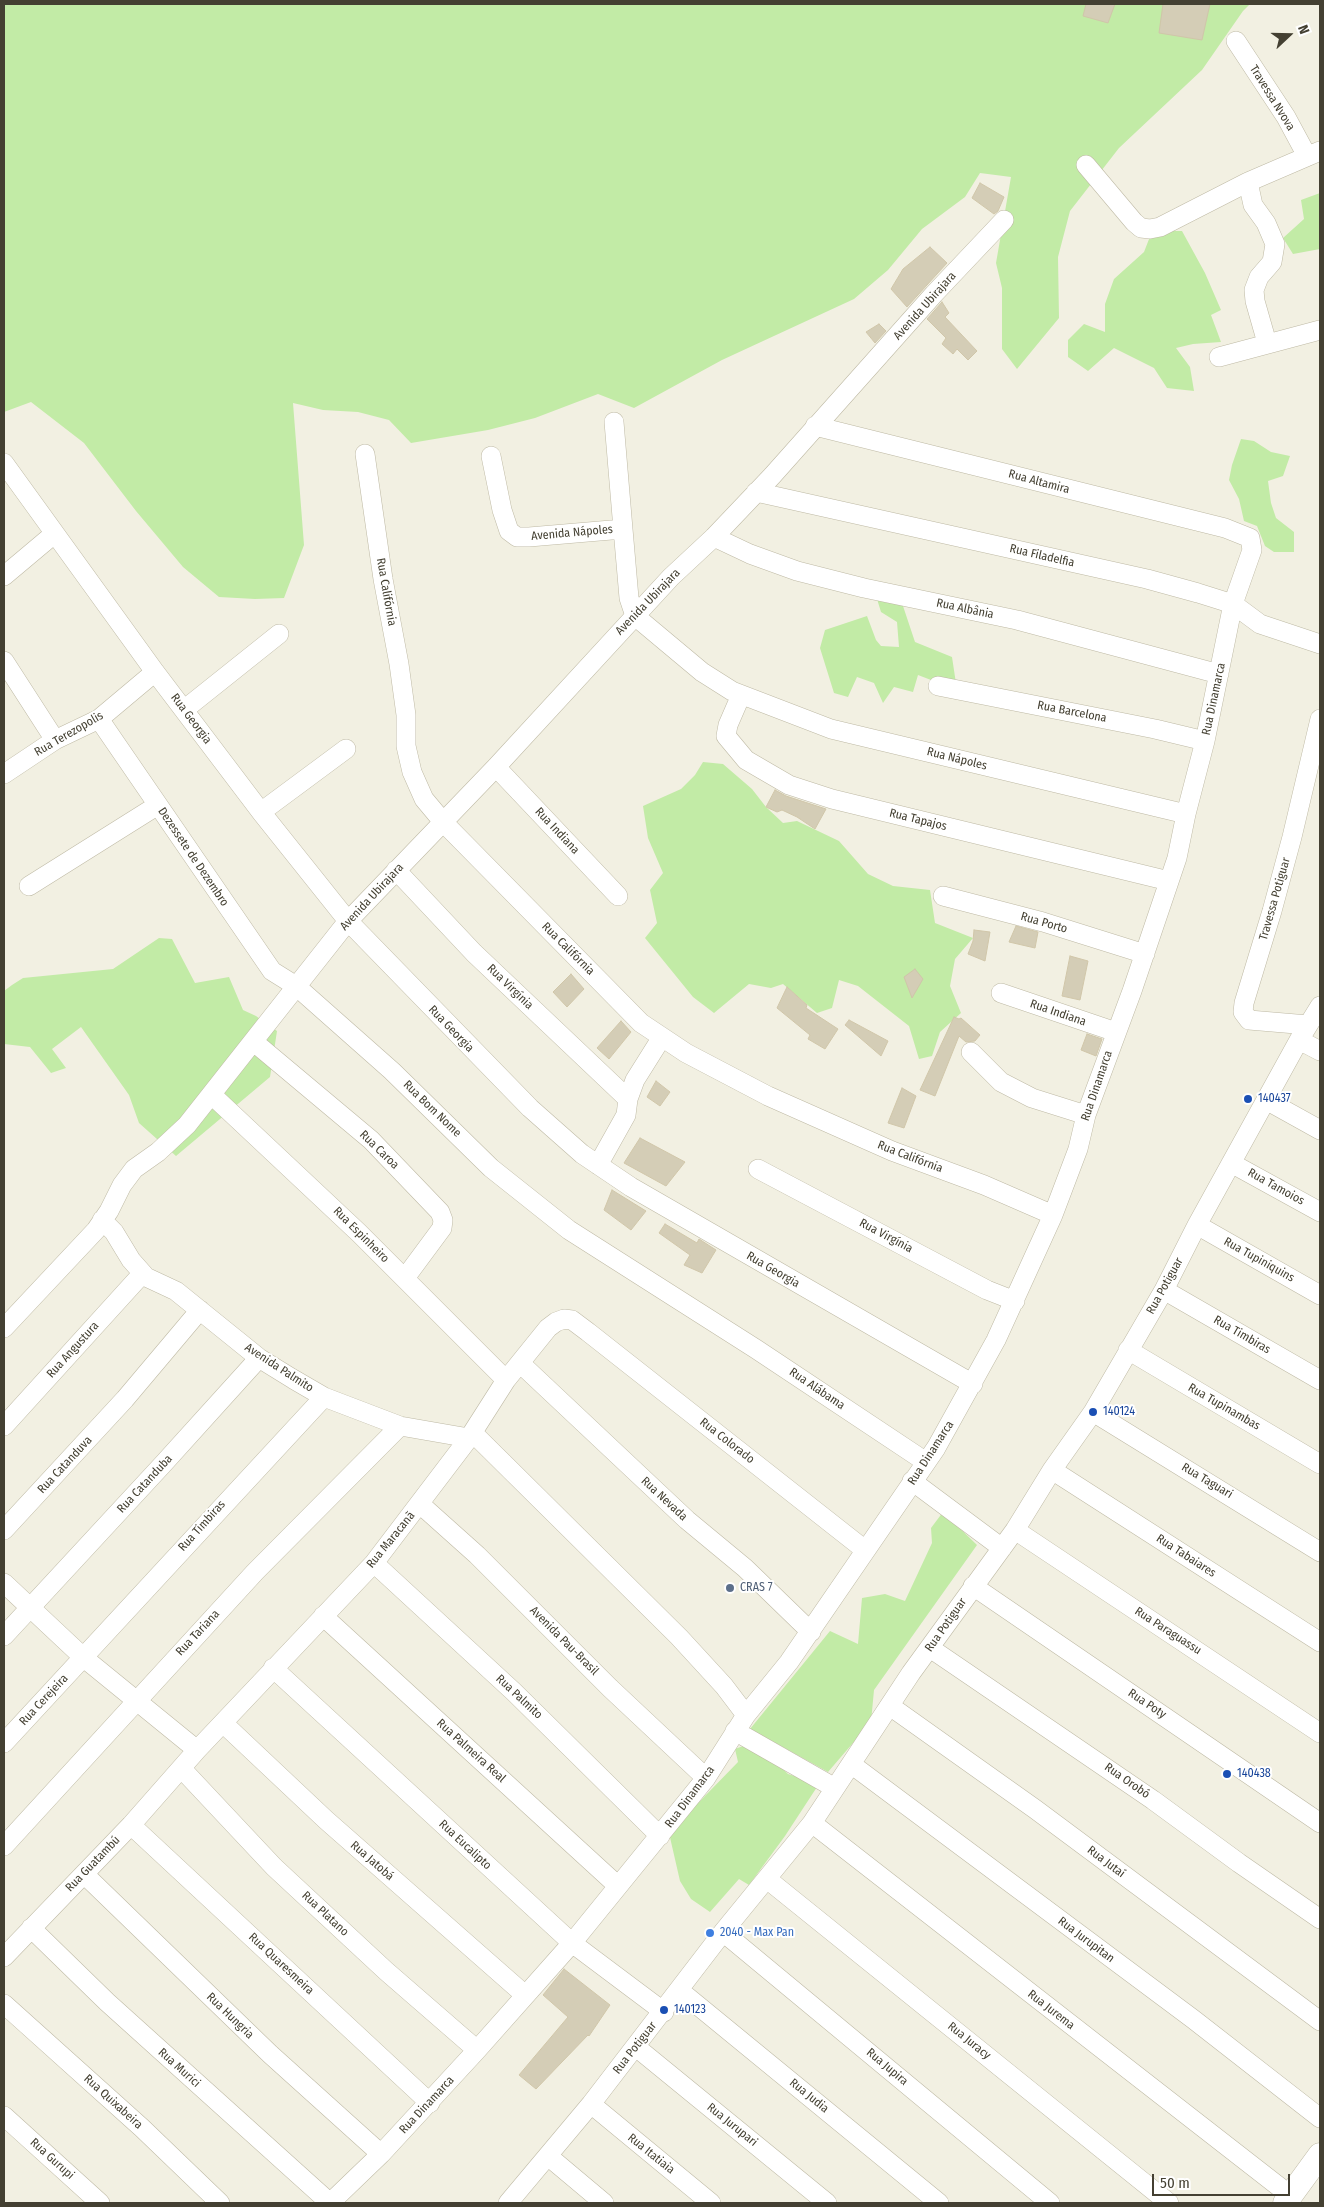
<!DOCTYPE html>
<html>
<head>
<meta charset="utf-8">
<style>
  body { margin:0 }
  #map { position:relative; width:1324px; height:2207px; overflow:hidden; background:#f2f0e2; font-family:"Fira Sans Condensed",sans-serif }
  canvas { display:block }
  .frame { position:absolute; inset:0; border:5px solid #444032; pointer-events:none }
  .north { position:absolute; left:1264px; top:10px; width:50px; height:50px; -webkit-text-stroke:4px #fff; paint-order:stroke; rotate:69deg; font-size:14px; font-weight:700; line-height:20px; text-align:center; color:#444032 }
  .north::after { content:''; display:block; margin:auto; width:18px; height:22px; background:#444032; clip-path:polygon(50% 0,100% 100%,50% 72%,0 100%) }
  .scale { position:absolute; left:1152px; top:2174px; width:138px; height:22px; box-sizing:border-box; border:2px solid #444032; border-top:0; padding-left:6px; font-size:15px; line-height:18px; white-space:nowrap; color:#444032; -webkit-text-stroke:4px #fff; paint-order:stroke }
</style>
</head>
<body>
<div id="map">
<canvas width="1324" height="2207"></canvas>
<div class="frame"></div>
<div class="north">N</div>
<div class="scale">50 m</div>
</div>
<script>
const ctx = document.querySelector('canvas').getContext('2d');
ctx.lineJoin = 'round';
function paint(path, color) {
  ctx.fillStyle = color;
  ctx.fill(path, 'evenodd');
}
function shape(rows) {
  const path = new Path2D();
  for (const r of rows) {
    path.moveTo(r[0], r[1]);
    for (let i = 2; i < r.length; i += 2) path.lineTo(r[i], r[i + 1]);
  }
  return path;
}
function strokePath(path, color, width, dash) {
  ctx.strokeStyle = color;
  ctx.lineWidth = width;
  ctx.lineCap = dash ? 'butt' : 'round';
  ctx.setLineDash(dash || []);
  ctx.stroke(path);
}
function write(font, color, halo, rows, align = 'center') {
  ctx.font = font + ' "Fira Sans Condensed",sans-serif';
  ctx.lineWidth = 4;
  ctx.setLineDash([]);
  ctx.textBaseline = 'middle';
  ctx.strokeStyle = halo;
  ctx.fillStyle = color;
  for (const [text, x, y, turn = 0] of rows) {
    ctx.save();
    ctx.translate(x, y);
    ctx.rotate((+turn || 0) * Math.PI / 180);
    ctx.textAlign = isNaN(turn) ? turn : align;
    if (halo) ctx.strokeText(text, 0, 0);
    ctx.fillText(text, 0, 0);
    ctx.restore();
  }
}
paint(shape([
  [4,4,1250,4,1243,11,1202,70,1119,148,1070,211,1058,257,1059,318,1017,369,1002,349,1002,288,996,263,1011,177,980,173,965,197,922,229,888,270,854,299,722,360,634,408,598,394,535,418,488,430,411,443,389,420,358,412,323,410,293,403,304,545,284,598,255,599,219,597,183,567,136,511,84,443,31,402,4,412],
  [1320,193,1320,249,1293,254,1283,238,1304,219,1301,200],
  [1164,231,1182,231,1205,273,1221,310,1211,315,1221,342,1193,344,1176,348,1190,367,1194,391,1167,388,1154,368,1114,348,1088,371,1068,357,1068,340,1084,324,1105,332,1105,304,1114,279,1144,252,1151,234],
  [1241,439,1254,441,1271,452,1290,456,1283,476,1268,481,1271,503,1276,518,1294,532,1294,552,1274,552,1265,546,1257,526,1244,521,1239,499,1229,480,1232,465],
  [877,599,902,603,915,642,952,657,957,690,918,675,913,692,894,687,883,703,874,683,857,677,848,697,834,693,820,648,825,630,867,616,876,640,881,646,899,647,897,622,881,612],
  [703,762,723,764,752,789,766,807,783,823,797,821,839,841,868,874,893,886,930,890,935,923,973,938,955,959,950,986,961,1013,940,1032,932,1056,919,1059,909,1026,858,986,839,980,832,1008,817,1013,783,984,771,988,749,984,714,1013,693,997,645,938,657,923,650,890,663,873,648,838,643,806,681,789,695,775],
  [159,938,172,939,195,983,229,977,243,1010,256,1016,277,1031,270,1077,176,1156,139,1123,129,1095,81,1027,52,1049,66,1068,51,1073,30,1047,4,1044,4,991,12,985,23,978,113,969],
  [943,1512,977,1545,874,1690,871,1722,828,1772,750,1729,830,1631,858,1644,862,1598,885,1594,905,1601,932,1543,931,1528],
  [746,1745,777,1763,788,1774,801,1778,817,1787,785,1836,749,1885,739,1879,710,1912,691,1899,680,1881,669,1833,738,1762,735,1749]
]), '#c2eba6');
const building = shape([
  [1086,4,1115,4,1108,23,1083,16,1086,4],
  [1163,4,1210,4,1202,40,1159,33,1163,4],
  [980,183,1004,197,998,211,994,214,972,198,980,183],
  [930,247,947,263,907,307,891,289,903,269,930,247],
  [942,302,949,313,945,317,977,351,968,360,957,349,953,354,942,344,946,338,927,319,942,302],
  [879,324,886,331,875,343,866,332,879,324],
  [775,790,786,796,826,809,815,829,797,817,782,810,777,812,766,807,775,790],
  [1016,926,1038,932,1035,948,1009,942,1016,926],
  [974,930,990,932,985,961,968,954,973,941,974,930],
  [1070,956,1088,961,1080,1000,1062,996,1070,956],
  [915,969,923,979,912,998,904,977,915,969],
  [571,974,584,989,567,1007,553,992,571,974],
  [787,987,807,1005,806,1008,838,1029,825,1049,808,1039,810,1035,777,1008,787,987],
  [954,1017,959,1019,961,1018,980,1035,975,1041,966,1042,959,1036,935,1096,920,1090,954,1017],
  [849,1020,888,1041,881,1056,845,1025,849,1020],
  [621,1021,631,1032,609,1059,597,1048,621,1021],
  [1087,1034,1102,1039,1096,1056,1081,1050,1087,1034],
  [656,1081,670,1092,660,1106,647,1097,656,1081],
  [902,1088,916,1096,904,1128,888,1123,902,1088],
  [640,1138,685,1162,666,1186,624,1163,640,1138],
  [612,1190,646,1211,631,1230,604,1210,612,1190],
  [665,1224,697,1243,699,1239,716,1250,702,1273,684,1265,690,1255,659,1233,665,1224],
  [564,1969,610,2005,589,2036,588,2035,536,2089,519,2075,568,2017,543,1995,564,1969]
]);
paint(building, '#d4cdb6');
strokePath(building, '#d0c6a9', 1);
const minor = shape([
  [1236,41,1286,117,1307,156],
  [1086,165,1134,222,1141,228,1150,229,1160,227,1248,182,1320,151],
  [1248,182,1253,205,1266,223,1275,244,1272,262,1259,277,1254,290,1255,301,1267,343],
  [1219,357,1320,330],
  [614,422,623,529],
  [365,454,383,579,399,664,406,715,406,746,412,772,424,799,444,823,641,1023,686,1053,768,1096,892,1151,984,1185,1053,1215],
  [491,456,502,510,509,531,517,537,529,537,623,529,629,598,635,616,702,672,732,691,831,729,1186,814],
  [4,463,155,672,261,812,348,921,530,1108,582,1154,631,1187,973,1384],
  [756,492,1147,579,1198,593,1233,604,1260,624,1320,644],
  [714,537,750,554,797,571,864,588,1017,620,1219,674],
  [4,576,54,534],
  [4,661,55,740],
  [938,686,1155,729,1205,741],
  [741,695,728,725,726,736,746,760,789,785,832,799,1169,881],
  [185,709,279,634],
  [99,719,272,971,296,986,392,1071,491,1168,569,1230,756,1349,926,1462],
  [496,767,618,896],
  [4,774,55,740,99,719,155,672],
  [261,812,346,749],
  [396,870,474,953,628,1099],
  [29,886,158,805],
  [943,896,1043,922,1145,954],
  [1001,993,1116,1032],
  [1308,1025,1249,1020,1243,1012,1244,1003,1272,911,1292,837,1320,719],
  [1299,1040,1320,1051],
  [254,1042,371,1140,440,1212,443,1220,442,1228,405,1278],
  [971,1052,1001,1082,1032,1098,1086,1115],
  [212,1095,359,1233,506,1380],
  [1266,1100,1320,1130],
  [1231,1163,1320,1212],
  [598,1165,626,1115,628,1099,635,1080,662,1037],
  [758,1169,987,1290,1015,1301],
  [102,1220,114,1232,131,1260,146,1277,176,1291,259,1358,293,1379,324,1397,400,1426,469,1438],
  [1197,1225,1320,1295],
  [1164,1290,1320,1380],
  [4,1328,96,1230,109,1211,122,1185,134,1169,158,1152,187,1125,348,921,496,767,671,577,714,537,772,476,934,294,1004,220],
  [1128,1350,1320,1464],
  [520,1363,687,1520,745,1568,811,1632],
  [1093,1412,1320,1552],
  [4,1426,142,1274],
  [473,1433,679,1637,724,1686,746,1715],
  [1052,1470,1320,1642],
  [912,1481,1002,1548],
  [420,1504,477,1555,610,1688,706,1778],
  [4,1530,125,1399,200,1310],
  [1015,1530,1320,1733],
  [374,1563,514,1692,660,1836],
  [4,1583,84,1658,197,1750],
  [973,1586,1320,1823],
  [323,1616,618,1886],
  [4,1636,164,1463,259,1358],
  [930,1648,1153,1800,1239,1863,1320,1919],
  [273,1668,572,1943,664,2012],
  [890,1706,1035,1809,1320,2021],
  [223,1723,326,1820,525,1995],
  [735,1731,835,1788],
  [4,1743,324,1397],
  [851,1764,1193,2019,1320,2118],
  [182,1769,274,1867,386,1971,477,2050],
  [812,1823,1291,2196],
  [131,1825,430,2103],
  [4,1846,255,1572,400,1426],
  [84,1874,270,2054,381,2154],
  [767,1879,1169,2203],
  [31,1928,107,2002,330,2203],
  [723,1932,1050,2203],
  [4,1957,131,1825,197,1750,374,1563,469,1438,506,1380,548,1328,556,1322,564,1319,572,1320,588,1332,865,1550],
  [679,1990,939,2203],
  [4,2004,142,2128,220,2203],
  [636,2047,827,2203],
  [591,2104,711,2203],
  [4,2116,100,2203],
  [548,2156,604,2203],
  [330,2203,381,2154,477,2050,572,1943,706,1778,746,1715,789,1662,936,1448,996,1340,1053,1215,1078,1149,1086,1115,1132,991,1177,858,1186,814,1205,741,1233,604,1252,550,1250,538,1225,528,815,426],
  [508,2203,591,2104,723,1932,812,1823,911,1673,1015,1530,1052,1470,1093,1412,1164,1290,1197,1225,1299,1040,1320,1006]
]);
const tertiary = shape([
  [1285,2203,1320,2155]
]);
strokePath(minor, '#beb9a4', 20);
strokePath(tertiary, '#beb9a4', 25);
strokePath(minor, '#fff', 19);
strokePath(tertiary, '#fff', 24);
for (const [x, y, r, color] of [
  [1248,1099,5,"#1a4fb4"],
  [1093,1412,5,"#1a4fb4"],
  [730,1588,5,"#5c6f8a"],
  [1227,1774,5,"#1a4fb4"],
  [710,1933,5,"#3f7fe0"],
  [664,2010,5,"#1a4fb4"]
]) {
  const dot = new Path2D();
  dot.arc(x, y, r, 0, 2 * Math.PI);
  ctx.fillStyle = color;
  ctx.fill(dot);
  strokePath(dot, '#fff', 2);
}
write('12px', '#444032', '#fff', [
  ["Travessa Nvova",1272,98,58],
  ["Avenida Ubirajara",925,306,-48],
  ["Rua Altamira",1039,482,15],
  ["Avenida Nápoles",572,533,-5],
  ["Rua Filadelfia",1042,556,13],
  ["Rua Califórnia",386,592,80],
  ["Avenida Ubirajara",648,602,-46],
  ["Rua Albânia",965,609,12],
  ["Rua Dinamarca",1214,699,-78],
  ["Rua Barcelona",1072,712,11],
  ["Rua Georgia",191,719,53],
  ["Rua Terezopolis",69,734,-30],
  ["Rua Nápoles",957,759,14],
  ["Rua Tapajos",918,820,14],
  ["Rua Indiana",557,831,47],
  ["Dezessete de Dezembro",193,857,56],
  ["Avenida Ubirajara",372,897,-47],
  ["Travessa Potiguar",1275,899,-74],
  ["Rua Porto",1044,923,16],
  ["Rua Califórnia",568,949,45],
  ["Rua Virgínia",510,987,44],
  ["Rua Indiana",1058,1013,19],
  ["Rua Georgia",451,1029,46],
  ["Rua Dinamarca",1097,1086,-71],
  ["Rua Bom Nome",432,1109,44],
  ["Rua Caroa",379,1150,44],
  ["Rua Califórnia",910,1157,21],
  ["Rua Tamoios",1276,1187,29],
  ["Rua Espinheiro",361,1235,45],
  ["Rua Virgínia",886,1236,28],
  ["Rua Tupiniquins",1259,1260,29],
  ["Rua Georgia",773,1270,30],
  ["Rua Potiguar",1165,1286,-61],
  ["Rua Timbiras",1242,1335,30],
  ["Rua Angustura",73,1350,-48],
  ["Avenida Palmito",279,1368,33],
  ["Rua Alábama",817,1389,34],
  ["Rua Tupinambas",1224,1407,30],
  ["Rua Colorado",727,1441,38],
  ["Rua Dinamarca",931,1453,-57],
  ["Rua Catanduva",65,1465,-47],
  ["Rua Taguari",1207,1481,31],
  ["Rua Catanduba",145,1484,-47],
  ["Rua Nevada",664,1499,43],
  ["Rua Timbiras",202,1526,-48],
  ["Rua Maracanã",391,1540,-51],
  ["Rua Tabaiares",1186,1556,33],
  ["Rua Potiguar",946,1625,-55],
  ["Rua Paraguassu",1168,1631,33],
  ["Rua Tariana",198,1633,-47],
  ["Avenida Pau-Brasil",564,1641,45],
  ["Rua Palmito",519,1697,43],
  ["Rua Cerejeira",44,1700,-47],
  ["Rua Poty",1147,1704,34],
  ["Rua Palmeira Real",471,1751,42],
  ["Rua Orobó",1127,1781,35],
  ["Rua Dinamarca",690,1797,-53],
  ["Rua Eucalipto",465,1845,43],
  ["Rua Jatobá",372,1861,41],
  ["Rua Jutaí",1106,1862,37],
  ["Rua Guatambú",93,1864,-46],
  ["Rua Platano",325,1914,43],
  ["Rua Jurupitan",1086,1940,37],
  ["Rua Quaresmeira",281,1964,43],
  ["Rua Jurema",1051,2010,38],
  ["Rua Hungria",230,2016,44],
  ["Rua Juracy",969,2041,39],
  ["Rua Potiguar",635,2048,-52],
  ["Rua Jupira",887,2067,40],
  ["Rua Murici",179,2068,42],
  ["Rua Judia",809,2096,39],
  ["Rua Quixabeira",113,2102,42],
  ["Rua Dinamarca",427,2105,-47],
  ["Rua Jurupari",732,2125,39],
  ["Rua Itatiaia",651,2154,39],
  ["Rua Gurupi",52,2159,42]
]);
write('12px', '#164399', '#fff', [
  ["140437",1258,1099],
  ["140124",1103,1412],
  ["140438",1237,1774],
  ["140123",674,2010]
], 'left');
write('12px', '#4e5e75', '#fff', [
  ["CRAS 7",740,1588]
], 'left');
write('12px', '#366cbe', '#fff', [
  ["2040 - Max Pan",720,1933]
], 'left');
</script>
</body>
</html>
